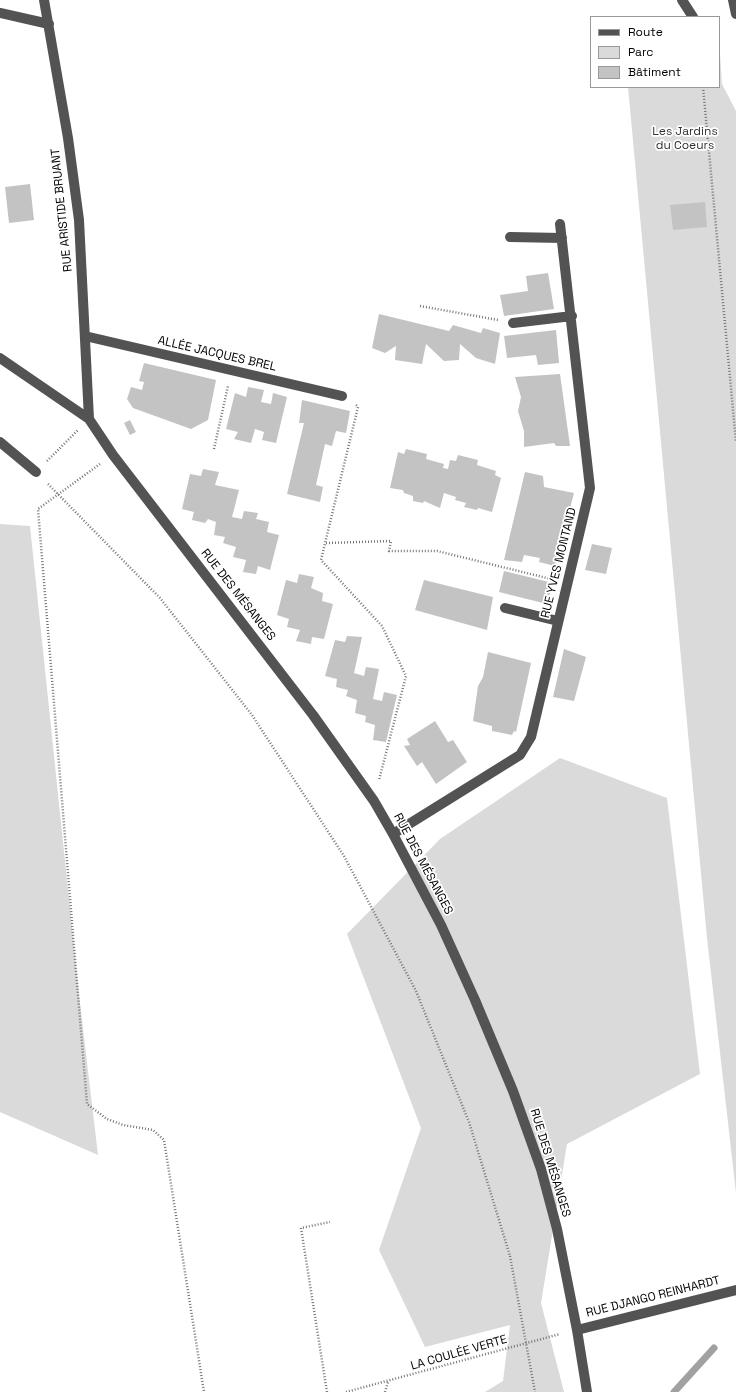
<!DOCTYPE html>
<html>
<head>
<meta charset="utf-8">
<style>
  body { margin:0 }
  #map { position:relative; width:736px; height:1392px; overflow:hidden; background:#fff; font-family:"Space Grotesk",sans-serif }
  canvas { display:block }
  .legend { position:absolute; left:590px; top:16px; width:130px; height:72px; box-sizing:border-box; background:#fff; border:1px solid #999; margin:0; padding:5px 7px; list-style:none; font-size:12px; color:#000 }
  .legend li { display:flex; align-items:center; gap:8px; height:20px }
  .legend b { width:20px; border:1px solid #999 }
</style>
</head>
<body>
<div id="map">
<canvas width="736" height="1392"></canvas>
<ul class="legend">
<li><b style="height:5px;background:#535353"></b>Route</li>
<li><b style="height:11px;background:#dadada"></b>Parc</li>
<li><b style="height:11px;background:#c3c3c3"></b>Bâtiment</li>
</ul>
</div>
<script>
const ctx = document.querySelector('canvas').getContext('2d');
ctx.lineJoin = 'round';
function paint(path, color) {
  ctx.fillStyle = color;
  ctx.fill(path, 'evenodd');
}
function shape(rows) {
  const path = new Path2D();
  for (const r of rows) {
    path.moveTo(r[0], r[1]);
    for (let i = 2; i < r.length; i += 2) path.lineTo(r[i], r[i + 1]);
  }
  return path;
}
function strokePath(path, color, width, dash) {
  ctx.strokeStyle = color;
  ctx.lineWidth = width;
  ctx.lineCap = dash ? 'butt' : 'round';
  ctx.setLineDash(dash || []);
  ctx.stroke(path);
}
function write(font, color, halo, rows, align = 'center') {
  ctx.font = font + ' "Space Grotesk",sans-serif';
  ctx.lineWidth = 3.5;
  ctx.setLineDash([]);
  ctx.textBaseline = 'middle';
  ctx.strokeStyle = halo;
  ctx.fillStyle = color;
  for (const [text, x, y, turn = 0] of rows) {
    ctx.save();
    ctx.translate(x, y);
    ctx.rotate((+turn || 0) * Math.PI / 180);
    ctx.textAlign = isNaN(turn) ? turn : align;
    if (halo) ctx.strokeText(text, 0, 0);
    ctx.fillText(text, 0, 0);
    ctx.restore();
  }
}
paint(shape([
  [719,38,722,84,736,111,736,1193,707,938,628,87,719,87],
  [0,524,30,526,79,995,98,1155,0,1112],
  [560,758,667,798,700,1074,567,1144,541,1303,564,1392,485,1392,503,1381,510,1325,425,1347,379,1250,421,1128,347,934,440,839]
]), '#dadada');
strokePath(shape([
  [674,1392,714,1348]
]), '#a1a1a1', 7);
paint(shape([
  [30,184,34,220,9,223,5,187],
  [705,202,707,227,673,230,670,205],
  [548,273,554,309,504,316,500,295,528,291,526,276],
  [379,314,449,331,453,325,481,333,483,328,500,333,495,364,476,358,460,344,459,360,444,361,426,344,422,364,395,360,396,346,385,353,372,348],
  [556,330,559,363,538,365,536,355,507,358,504,336],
  [144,363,216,380,208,420,191,429,133,408,127,399,131,387,142,390,144,382,139,381],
  [560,374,570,446,556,446,554,443,524,447,524,431,518,411,521,397,515,377],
  [248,387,264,390,261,402,271,404,273,393,287,397,276,443,262,440,264,432,255,429,251,443,234,439,238,432,226,429,235,393,246,397],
  [302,400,350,411,346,433,336,431,332,446,325,444,316,485,323,487,320,502,287,494,304,423,299,423],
  [130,420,136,432,130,435,124,423],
  [406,449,427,454,426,459,444,464,443,468,448,469,450,460,456,461,458,455,478,460,477,465,496,471,495,475,501,478,492,512,478,508,477,510,464,507,466,503,455,500,456,497,444,493,440,508,424,501,423,503,413,501,413,496,404,493,403,490,390,488,398,452,404,454],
  [203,469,219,472,215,485,239,490,232,517,242,519,244,511,258,513,256,519,269,522,267,532,279,535,270,570,258,566,256,574,243,572,246,560,233,557,236,547,223,543,225,537,214,535,216,522,208,519,205,523,192,520,194,512,182,509,190,474,201,476],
  [525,472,543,476,544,487,574,493,555,566,539,562,540,558,524,555,522,562,504,560],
  [592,544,612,548,606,574,585,570],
  [504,571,553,583,547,604,499,592],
  [299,574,314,577,311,588,323,593,322,601,333,604,324,639,312,637,311,644,296,641,300,630,287,627,289,619,277,615,286,580,297,583],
  [424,580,493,597,487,630,415,610],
  [347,636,362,637,354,673,364,676,366,667,379,669,373,699,382,701,384,692,397,695,386,742,373,740,375,725,365,722,366,716,355,713,357,700,346,696,348,690,336,687,337,679,325,676,335,640,345,642],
  [564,649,586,657,574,701,553,697],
  [488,652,531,663,516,732,514,731,512,735,492,731,492,726,473,721,478,686,483,677],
  [435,721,448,742,453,740,467,762,436,784,422,762,417,766,404,746,410,745,407,739]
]), '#c3c3c3');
strokePath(shape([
  [703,87,736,442],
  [420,306,498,320],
  [356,405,358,407,321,560,382,626,406,676,379,780],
  [214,449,228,386],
  [47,461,78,430],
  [100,464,38,509,87,1104,107,1119,123,1125,153,1130,164,1140,204,1392],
  [48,484,160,598,252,715,344,856,416,991,469,1122,510,1256],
  [326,543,391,541,389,551,437,551,551,579],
  [327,1392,301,1228,330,1222],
  [346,1392,560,1334],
  [385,1392,388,1382]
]), '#757575', 2.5, [1, 2]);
strokePath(shape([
  [44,0,68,138,79,220,89,419],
  [682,0,693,17],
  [733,0,736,14],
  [0,13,49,24],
  [510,237,562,238],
  [513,323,572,316],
  [85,336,342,396],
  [0,358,89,419,113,455,313,715,374,801,393,834,441,925,475,1000,513,1091,541,1169,557,1229,577,1330,587,1392],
  [0,442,36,472],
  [505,608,558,621],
  [393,834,520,755,531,737,590,488,560,224],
  [577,1330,736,1290]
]), '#535353', 10);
strokePath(shape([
  [510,1256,535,1392]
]), '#757575', 2.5, [1, 2]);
write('12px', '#313131', '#fff', [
  ["Les Jardins",685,132],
  ["du Coeurs",685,146]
]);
write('12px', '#000', '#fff', [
  ["RUE ARISTIDE BRUANT",62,210,-96],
  ["ALLÉE JACQUES BREL",217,354,13],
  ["RUE YVES MONTAND",559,563,-76],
  ["RUE DES MÉSANGES",238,595,52],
  ["RUE DES MÉSANGES",423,864,62],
  ["RUE DES MÉSANGES",550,1163,73],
  ["RUE DJANGO REINHARDT",653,1297,-14],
  ["LA COULÉE VERTE",459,1353,-16]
]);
</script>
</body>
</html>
